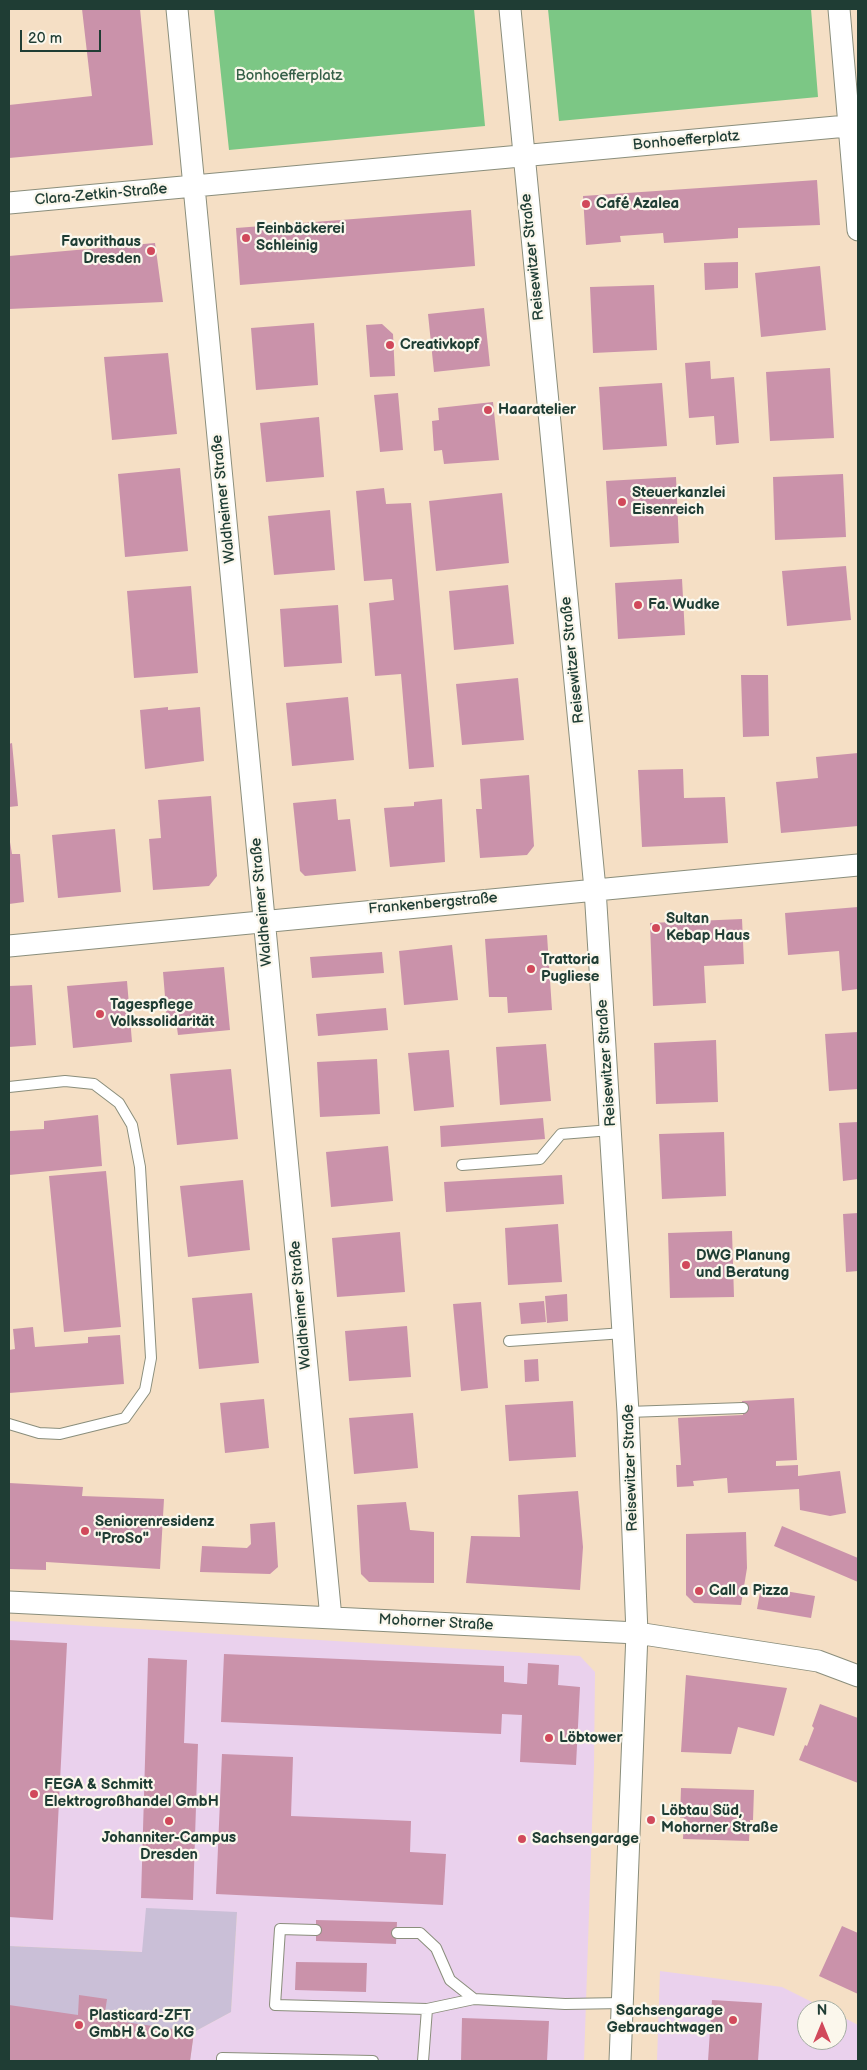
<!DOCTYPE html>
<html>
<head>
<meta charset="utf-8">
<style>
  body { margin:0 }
  #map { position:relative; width:867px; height:2070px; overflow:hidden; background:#f5dfc5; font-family:"Balsamiq Sans",sans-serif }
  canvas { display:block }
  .frame { position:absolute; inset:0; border:10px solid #1f3d34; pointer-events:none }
  .north { position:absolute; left:797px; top:2000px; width:50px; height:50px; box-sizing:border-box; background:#fbf7ec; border:1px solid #a3ada2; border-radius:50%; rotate:0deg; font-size:14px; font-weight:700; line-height:20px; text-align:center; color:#1f3d34 }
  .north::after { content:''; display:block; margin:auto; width:18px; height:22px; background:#d1495b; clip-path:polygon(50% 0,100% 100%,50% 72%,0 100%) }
  .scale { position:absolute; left:20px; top:30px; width:81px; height:22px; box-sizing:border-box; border:2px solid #1f3d34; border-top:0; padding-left:6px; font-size:15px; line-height:18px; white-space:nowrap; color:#1f3d34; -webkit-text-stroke:4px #fbf7ec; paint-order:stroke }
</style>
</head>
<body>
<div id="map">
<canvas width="867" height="2070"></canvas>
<div class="frame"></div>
<div class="north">N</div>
<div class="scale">20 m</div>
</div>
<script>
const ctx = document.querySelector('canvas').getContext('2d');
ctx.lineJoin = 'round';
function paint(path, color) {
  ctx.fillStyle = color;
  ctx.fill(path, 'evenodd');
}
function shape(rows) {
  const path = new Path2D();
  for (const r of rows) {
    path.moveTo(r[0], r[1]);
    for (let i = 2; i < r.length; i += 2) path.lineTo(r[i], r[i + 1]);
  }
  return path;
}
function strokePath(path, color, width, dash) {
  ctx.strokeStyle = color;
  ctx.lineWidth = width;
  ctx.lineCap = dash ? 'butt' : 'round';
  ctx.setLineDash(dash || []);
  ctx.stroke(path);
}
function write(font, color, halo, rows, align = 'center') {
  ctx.font = font + ' "Balsamiq Sans",sans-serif';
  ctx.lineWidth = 4.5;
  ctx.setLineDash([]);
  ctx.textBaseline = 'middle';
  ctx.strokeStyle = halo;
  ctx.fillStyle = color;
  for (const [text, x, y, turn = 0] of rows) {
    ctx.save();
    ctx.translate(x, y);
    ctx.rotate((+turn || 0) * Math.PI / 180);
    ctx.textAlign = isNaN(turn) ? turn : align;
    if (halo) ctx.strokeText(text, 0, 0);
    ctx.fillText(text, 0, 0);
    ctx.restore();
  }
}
paint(shape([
  [9,1621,580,1656,595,1672,594,1766,584,2061,190,2061,194,2032,231,2012,237,1912,143,1952,9,1946],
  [660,1971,782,1987,828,2010,807,2010,807,2040,837,2040,837,2014,858,2025,858,2061,657,2061]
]), '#ead1ed');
paint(shape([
  [146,1908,237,1912,231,2012,194,2032,190,2061,9,2061,9,1946,142,1952]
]), '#cabfd7');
paint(shape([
  [214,9,474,9,485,126,229,150],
  [548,9,811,9,818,97,559,121]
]), '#7cc785');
paint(shape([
  [82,9,140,9,153,145,9,158,9,105,92,96],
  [817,180,820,225,738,228,738,238,664,243,663,233,620,236,621,242,586,245,583,196],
  [471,210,475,266,240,285,236,228],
  [155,243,163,302,9,309,9,256],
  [738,262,738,288,705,290,704,263],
  [820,266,826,330,761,337,755,273],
  [654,285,657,350,593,353,590,287],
  [484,308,490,366,434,372,428,314],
  [314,323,318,385,256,390,251,328],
  [382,324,393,334,395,376,370,377,366,325],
  [168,353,177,434,112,440,104,357],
  [710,361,711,379,734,377,739,443,716,445,714,416,689,418,685,363],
  [830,368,834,438,770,441,766,372],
  [662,383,667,446,603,450,599,387],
  [398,393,403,450,380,452,374,395],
  [493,402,499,460,444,464,442,450,434,451,432,421,439,420,438,408],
  [319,417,324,477,266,482,260,423],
  [180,468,188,551,125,557,118,474],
  [843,474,846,537,775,540,773,477],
  [676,477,679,543,610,547,606,481],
  [384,488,386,504,411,503,434,767,409,769,401,674,375,676,369,603,394,600,392,579,364,581,356,491],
  [502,493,509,563,436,571,429,501],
  [330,510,335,570,274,575,268,516],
  [846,566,851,620,787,626,782,571],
  [682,579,685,635,618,639,615,583],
  [508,585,514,644,454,650,449,591],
  [191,586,198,673,134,678,127,591],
  [338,605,342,663,284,667,280,609],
  [741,675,768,675,769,736,743,737],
  [518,678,524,740,462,745,456,684],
  [348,697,354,760,292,766,286,703],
  [168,707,168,710,200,707,204,761,145,769,140,710],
  [12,743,18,806,9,807,9,744],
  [858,753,858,826,781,833,776,782,818,778,816,757],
  [683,769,684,798,725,797,728,843,642,847,638,770],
  [529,775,534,846,527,855,480,858,476,809,482,809,480,779],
  [211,796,217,876,209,886,153,890,149,839,161,838,158,800],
  [336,799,338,820,350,819,356,871,305,876,300,871,293,803],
  [442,799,445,862,390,867,384,808,414,806,414,802],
  [115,829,121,892,58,898,52,835],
  [9,836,12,854,20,854,24,902,9,904],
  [858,907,858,989,842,991,839,951,788,955,785,913],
  [742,919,744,964,704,966,706,1003,653,1006,650,923],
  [547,935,552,1010,508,1013,507,997,489,997,485,939],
  [452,945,458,1000,404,1005,399,951],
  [382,952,384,973,312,978,310,957],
  [224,967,230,1030,178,1035,176,1021,167,1021,163,972],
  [127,981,132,1042,73,1048,67,986],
  [32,985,36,1045,9,1047,9,986],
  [386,1008,388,1030,318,1036,316,1014],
  [858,1032,858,1089,829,1091,825,1034],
  [716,1040,718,1102,656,1104,654,1043],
  [546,1044,551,1101,500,1105,496,1047],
  [449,1050,454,1107,414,1111,408,1053],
  [377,1059,380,1114,320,1117,317,1062],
  [231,1069,238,1139,177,1145,170,1074],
  [98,1115,102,1166,9,1175,9,1131,44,1129,44,1121],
  [543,1118,545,1139,441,1147,440,1126],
  [858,1122,858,1179,843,1181,839,1123],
  [724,1132,726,1196,662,1199,659,1134],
  [388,1146,393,1201,331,1207,326,1152],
  [106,1171,121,1327,64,1332,49,1176],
  [562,1175,564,1204,446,1212,444,1182],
  [243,1180,250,1250,188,1257,180,1186],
  [858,1213,858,1271,846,1272,843,1214],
  [558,1224,562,1282,508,1285,505,1228],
  [732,1231,734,1297,670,1298,668,1233],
  [400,1232,405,1292,337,1297,332,1238],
  [252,1293,259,1363,199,1369,192,1298],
  [567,1294,568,1321,547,1323,545,1296],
  [544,1301,546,1322,521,1324,519,1303],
  [481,1302,488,1388,461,1391,453,1304],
  [407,1326,411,1377,349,1381,345,1331],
  [33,1327,35,1347,88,1343,88,1337,120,1335,124,1384,9,1393,9,1350,15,1349,13,1329],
  [538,1359,539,1381,525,1382,524,1360],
  [794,1398,797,1460,776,1461,776,1466,798,1465,798,1476,840,1471,846,1513,830,1516,800,1510,799,1489,728,1493,727,1478,693,1481,694,1486,677,1487,676,1465,681,1465,678,1418,743,1415,742,1401],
  [264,1399,269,1448,225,1453,220,1403],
  [573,1401,576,1457,509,1461,505,1405],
  [413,1413,418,1468,354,1474,349,1418],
  [9,1483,83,1487,82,1496,164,1499,160,1569,46,1562,46,1570,9,1569],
  [578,1491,583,1547,580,1590,466,1583,471,1536,520,1537,518,1495],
  [406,1502,410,1530,434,1532,434,1583,369,1582,361,1574,357,1505],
  [275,1522,278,1567,270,1574,200,1572,202,1546,247,1548,251,1544,250,1524],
  [782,1526,858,1558,858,1582,774,1546],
  [746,1532,747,1568,741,1605,694,1603,686,1595,686,1534],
  [761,1587,815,1596,811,1618,757,1609],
  [9,1640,67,1643,53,1920,9,1917],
  [224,1654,504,1666,504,1682,524,1684,527,1684,528,1663,559,1665,558,1685,580,1687,576,1765,520,1762,522,1715,502,1714,501,1734,221,1722],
  [148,1658,187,1660,184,1743,198,1744,193,1900,141,1898],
  [686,1675,787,1688,774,1736,738,1727,731,1754,681,1752],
  [820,1704,858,1718,858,1783,799,1760,805,1745,807,1746,814,1728,812,1726],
  [222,1754,293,1757,291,1816,411,1821,410,1852,446,1854,443,1905,216,1894],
  [681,1788,754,1790,753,1820,750,1820,749,1841,683,1839,684,1818,680,1818],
  [316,1920,397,1922,396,1944,316,1941],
  [842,1926,858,1933,858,1994,819,1976],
  [296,1962,367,1963,366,1992,295,1990],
  [79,1995,107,1999,104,2019,194,2032,190,2061,9,2061,9,2005,78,2015],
  [712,2000,762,2003,758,2061,708,2061],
  [462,2018,549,2021,547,2061,461,2061]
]), '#ca92aa');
const service = shape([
  [9,1087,65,1081,94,1084,119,1103,132,1125,140,1167,151,1358,145,1390,125,1418,60,1434,39,1433,9,1424],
  [462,1165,540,1159,561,1134,611,1130],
  [509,1341,624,1333],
  [628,1412,743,1408],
  [316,1930,280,1929,275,2005,427,2009,474,1999,565,2004,622,2003],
  [397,1933,420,1933,436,1948,450,1980,474,1999],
  [222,2061,222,2058,373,2061],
  [423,2061,427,2009]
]);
const minor = shape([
  [177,9,331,1618],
  [510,9,595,889,628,1412,637,1633,620,2061],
  [839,9,858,230],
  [9,203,858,125],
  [9,946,858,865],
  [9,1602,637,1633,818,1661,858,1676]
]);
strokePath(service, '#8a8e7c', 12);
strokePath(minor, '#8a8e7c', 23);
strokePath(service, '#fff', 10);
strokePath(minor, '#fff', 21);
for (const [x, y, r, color] of [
  [586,204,5,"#d1495b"],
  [246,238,5,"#d1495b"],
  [151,251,5,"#d1495b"],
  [390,345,5,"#d1495b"],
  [488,410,5,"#d1495b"],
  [622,502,5,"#d1495b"],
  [638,605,5,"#d1495b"],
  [656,928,5,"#d1495b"],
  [531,969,5,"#d1495b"],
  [100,1014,5,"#d1495b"],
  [686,1265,5,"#d1495b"],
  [85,1531,5,"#d1495b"],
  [699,1591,5,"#d1495b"],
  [549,1738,5,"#d1495b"],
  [34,1794,5,"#d1495b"],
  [651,1820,5,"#d1495b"],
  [169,1821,5,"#d1495b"],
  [522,1839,5,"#d1495b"],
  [733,2020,5,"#d1495b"],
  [79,2025,5,"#d1495b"]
]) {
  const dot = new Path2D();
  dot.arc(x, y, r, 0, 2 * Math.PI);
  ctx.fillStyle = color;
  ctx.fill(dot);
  strokePath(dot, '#fbf7ec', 2);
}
write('15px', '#366048', '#fbf7ec', [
  ["Bonhoefferplatz",289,76]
]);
write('15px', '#1f3d34', '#fbf7ec', [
  ["Bonhoefferplatz",686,141,-5],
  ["Clara-Zetkin-Straße",101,195,-5],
  ["Reisewitzer Straße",533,257,-96],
  ["Waldheimer Straße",224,499,-96],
  ["Reisewitzer Straße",573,660,-96],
  ["Waldheimer Straße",262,902,-95],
  ["Frankenbergstraße",433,904,-5],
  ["Reisewitzer Straße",607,1063,-94],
  ["Waldheimer Straße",301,1305,-95],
  ["Reisewitzer Straße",631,1468,-92],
  ["Mohorner Straße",436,1623,3]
]);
write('bold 15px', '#1f3d34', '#fbf7ec', [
  ["Café Azalea",596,204],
  ["Feinbäckerei",256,229],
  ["Schleinig",256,246],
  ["Favorithaus",141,242,"right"],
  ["Dresden",141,259,"right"],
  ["Creativkopf",400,345],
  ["Haaratelier",498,410],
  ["Steuerkanzlei",632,493],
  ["Eisenreich",632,510],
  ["Fa. Wudke",648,605],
  ["Sultan",666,919],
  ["Kebap Haus",666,936],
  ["Trattoria",541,960],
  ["Pugliese",541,977],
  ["Tagespflege",110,1005],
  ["Volkssolidarität",110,1022],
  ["DWG Planung",696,1256],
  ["und Beratung",696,1273],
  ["Seniorenresidenz",95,1522],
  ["\"ProSo\"",95,1539],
  ["Call a Pizza",709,1591],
  ["Löbtower",559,1738],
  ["FEGA & Schmitt",44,1785],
  ["Elektrogroßhandel GmbH",44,1802],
  ["Löbtau Süd,",661,1811],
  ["Mohorner Straße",661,1828],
  ["Johanniter-Campus",169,1838,"center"],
  ["Dresden",169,1855,"center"],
  ["Sachsengarage",532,1839],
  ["Sachsengarage",723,2011,"right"],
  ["Gebrauchtwagen",723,2028,"right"],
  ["Plasticard-ZFT",89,2016],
  ["GmbH & Co KG",89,2033]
], 'left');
</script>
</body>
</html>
